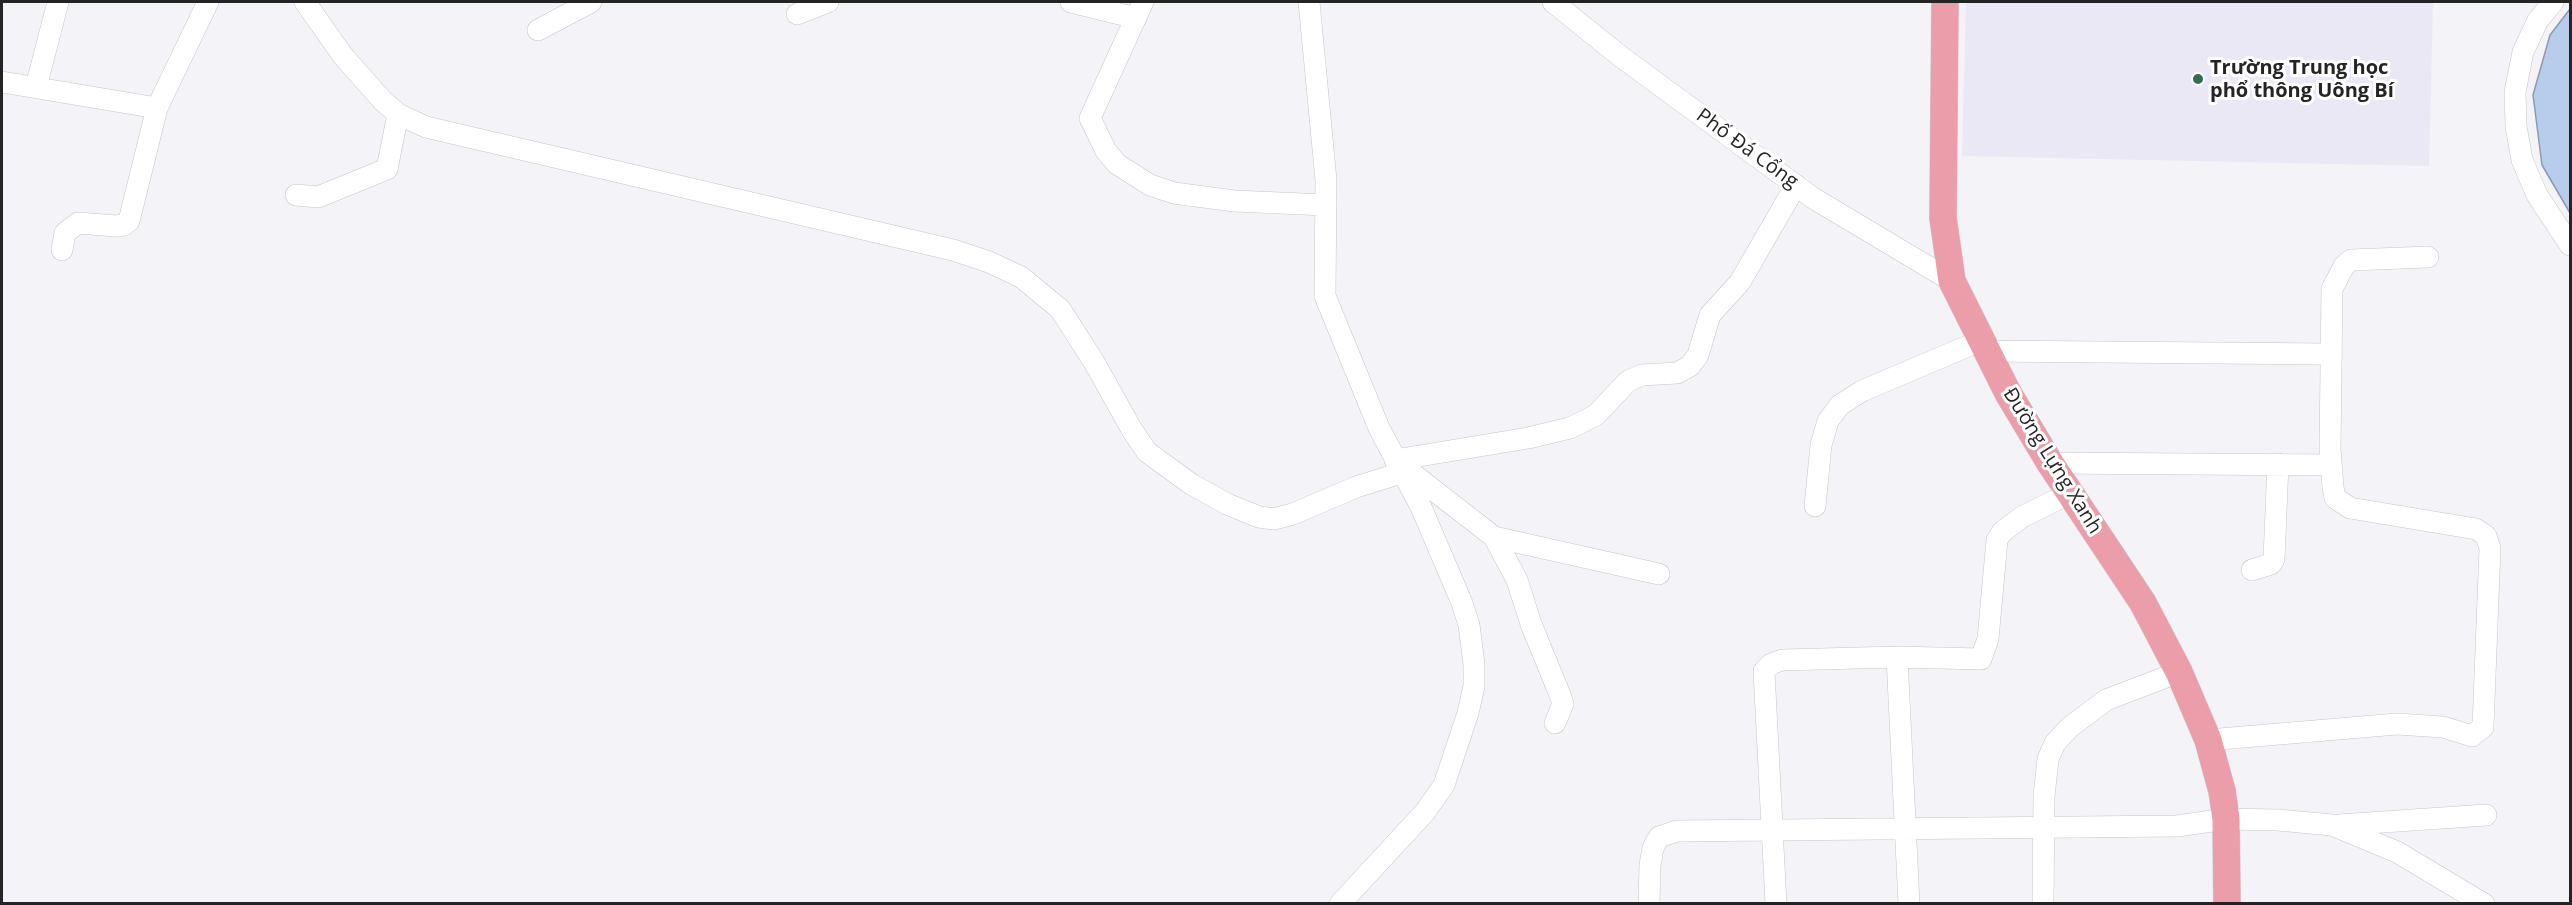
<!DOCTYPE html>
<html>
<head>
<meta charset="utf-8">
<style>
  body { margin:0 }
  #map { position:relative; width:2572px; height:905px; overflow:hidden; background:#f4f3f7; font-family:"Open Sans",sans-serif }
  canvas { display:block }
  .frame { position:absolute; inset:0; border:3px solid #242425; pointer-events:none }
</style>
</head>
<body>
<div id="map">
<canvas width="2572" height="905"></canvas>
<div class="frame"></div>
</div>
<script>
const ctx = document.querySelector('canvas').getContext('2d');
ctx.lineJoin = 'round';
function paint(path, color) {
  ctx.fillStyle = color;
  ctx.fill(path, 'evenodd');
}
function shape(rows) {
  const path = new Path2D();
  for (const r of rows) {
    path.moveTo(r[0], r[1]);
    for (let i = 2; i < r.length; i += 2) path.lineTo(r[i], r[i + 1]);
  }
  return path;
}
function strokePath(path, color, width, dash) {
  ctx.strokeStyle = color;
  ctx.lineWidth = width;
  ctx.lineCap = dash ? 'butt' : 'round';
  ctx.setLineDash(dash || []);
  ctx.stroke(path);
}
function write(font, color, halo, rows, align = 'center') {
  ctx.font = font + ' "Open Sans",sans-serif';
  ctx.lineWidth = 6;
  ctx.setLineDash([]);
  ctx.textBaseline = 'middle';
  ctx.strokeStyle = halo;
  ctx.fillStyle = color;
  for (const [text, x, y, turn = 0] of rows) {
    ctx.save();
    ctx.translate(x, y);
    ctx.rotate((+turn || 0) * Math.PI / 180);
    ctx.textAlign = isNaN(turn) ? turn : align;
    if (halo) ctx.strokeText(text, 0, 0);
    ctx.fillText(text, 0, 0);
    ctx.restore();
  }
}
paint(shape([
  [1966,2,2433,2,2429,166,1962,156]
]), '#eae8f4');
const water = shape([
  [2570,9,2570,213,2542,165,2533,95,2550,35,2570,9]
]);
paint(water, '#b8cdeb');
strokePath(water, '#8c9ab0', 1.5);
const minor = shape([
  [305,2,343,56,383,101,398,114,426,127,953,250,989,262,1021,277,1060,309,1094,362,1132,430,1147,452,1191,484,1227,504,1259,517,1274,519,1293,514,1356,487,1401,473],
  [1071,2,1136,18],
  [1143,2,1090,118,1106,151,1117,164,1150,185,1174,193,1234,201,1326,205],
  [1309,2,1326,180,1325,296,1379,428,1421,507,1462,603,1469,625,1474,664,1474,686,1468,713,1444,785,1425,812,1340,904],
  [1553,2,1620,56,1813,198,1952,281],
  [2553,2,2538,20,2523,52,2515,92,2516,126,2522,160,2537,195,2570,245],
  [797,14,828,2],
  [538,30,591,2],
  [2,82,157,108,208,2],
  [36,87,58,2],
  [296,195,318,197,387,169,398,114],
  [62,250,65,233,78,223,116,226,124,225,129,221,157,108],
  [1986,351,2330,354],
  [1395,460,1528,438,1570,428,1596,415,1628,381,1642,375,1677,373,1690,366,1698,355,1710,315,1740,282,1796,185],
  [2050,463,2331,465],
  [1400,464,1494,537,1517,580,1531,624,1560,695,1563,704,1555,723],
  [1815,506,1821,445,1828,421,1840,405,1862,391,1982,340],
  [1494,537,1659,574],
  [2252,570,2271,564,2274,559,2278,464],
  [1897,657,1909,904],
  [2208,740,2397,724,2443,727,2472,736,2483,727,2490,548,2486,536,2476,529,2350,508,2335,498,2333,487,2330,449,2332,289,2344,266,2351,260,2428,257],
  [2339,825,2486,815],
  [1649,904,1650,865,1653,848,1659,837,1677,831,2177,826,2226,819,2278,820,2332,825,2397,852,2484,904],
  [1776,904,1764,671,1771,664,1782,660,1897,657,1981,659,1988,639,1997,540,2002,532,2022,517,2070,493],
  [2043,904,2044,796,2048,759,2055,743,2070,727,2106,700,2179,672]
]);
const major = shape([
  [1945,2,1943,218,1952,281,2008,393,2050,463,2143,603,2179,672,2208,740,2222,791,2226,819,2227,904]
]);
strokePath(minor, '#c5c5c8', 22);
strokePath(major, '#cfcfcf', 28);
strokePath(minor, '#fff', 21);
strokePath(major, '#ec9daa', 27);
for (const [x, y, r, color] of [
  [2198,79,6,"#336b52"]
]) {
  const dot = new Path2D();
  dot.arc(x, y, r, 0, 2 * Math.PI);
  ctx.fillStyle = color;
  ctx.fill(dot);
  strokePath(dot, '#fff', 2);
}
write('bold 20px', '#242425', '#fff', [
  ["Trường Trung học",2210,68],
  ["phổ thông Uông Bí",2210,91]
], 'left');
write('20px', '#242425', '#fff', [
  ["Phố Đá Cổng",1747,149,36],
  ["Đường Lựng Xanh",2052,461,58]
]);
</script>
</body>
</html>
